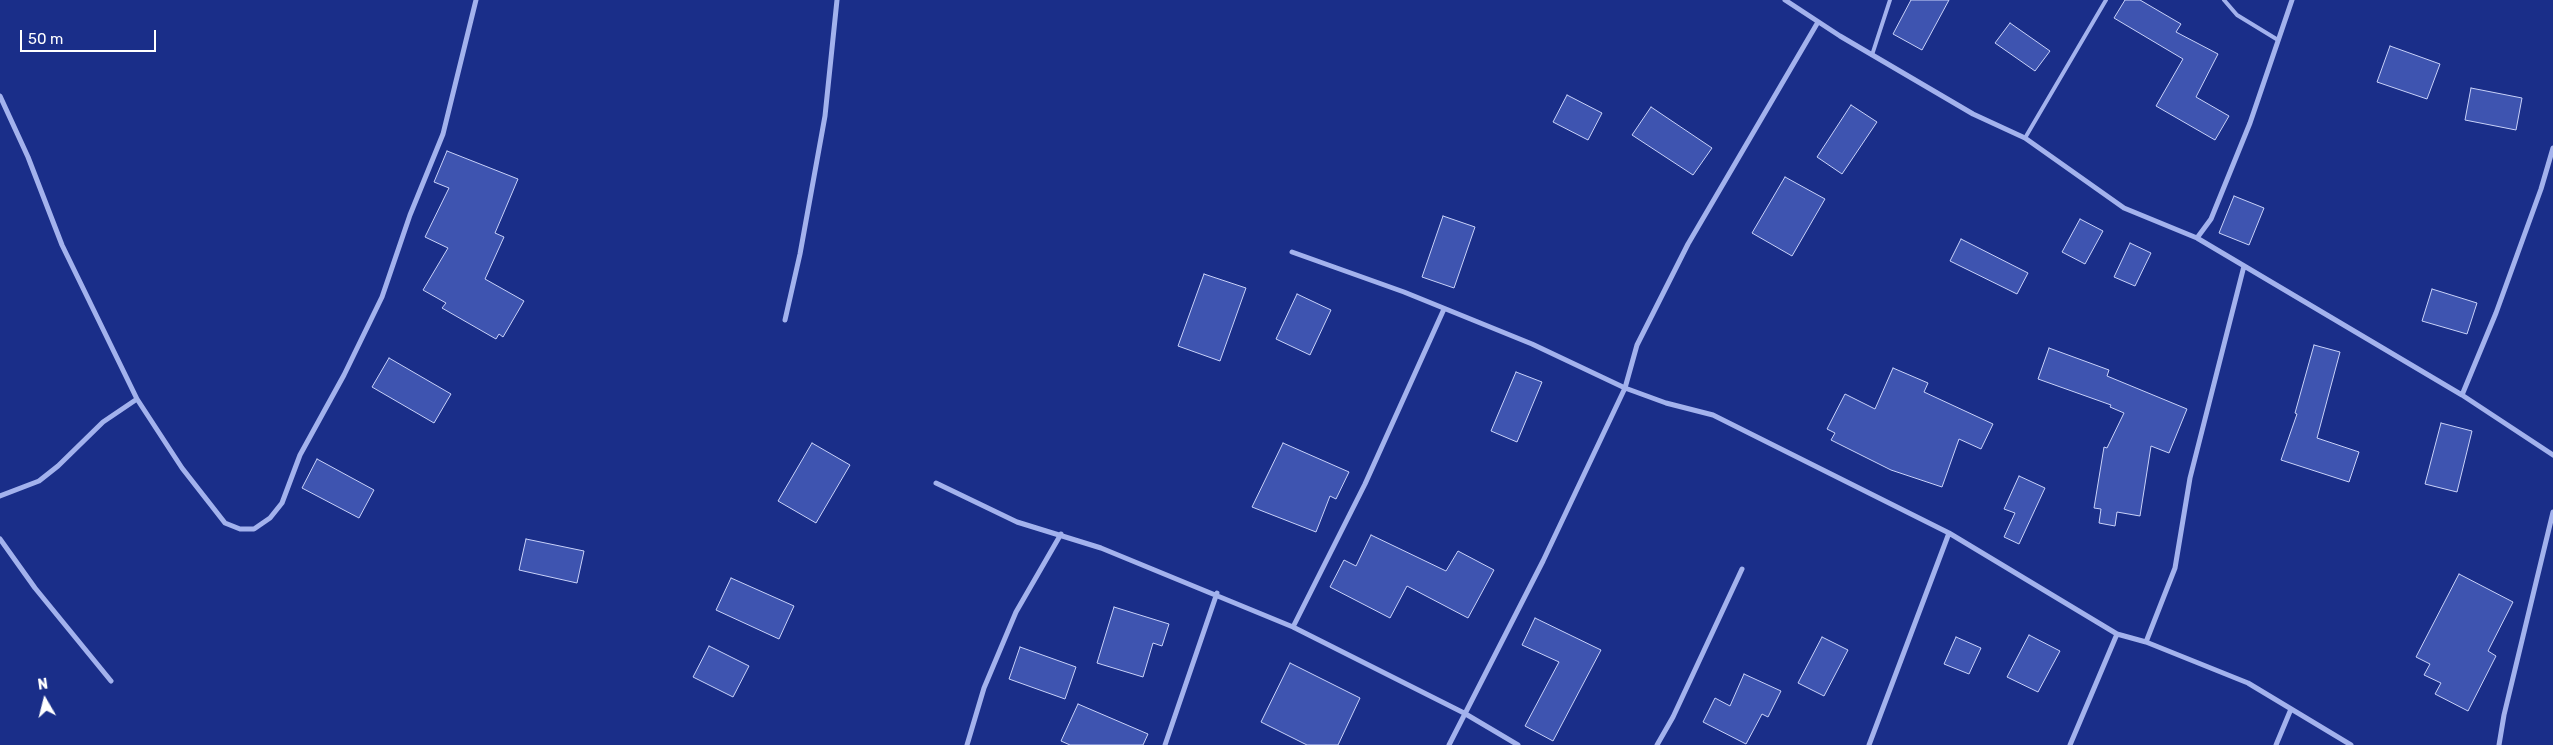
<!DOCTYPE html>
<html>
<head>
<meta charset="utf-8">
<style>
  body { margin:0 }
  #map { position:relative; width:2553px; height:745px; overflow:hidden; background:#1a2e89; font-family:Rubik,sans-serif }
  canvas { display:block }
  .north { position:absolute; left:20px; top:675px; width:50px; height:50px; -webkit-text-stroke:4px #1a2e89; paint-order:stroke; rotate:352deg; font-size:14px; font-weight:700; line-height:20px; text-align:center; color:#fff }
  .north::after { content:''; display:block; margin:auto; width:18px; height:22px; background:#fff; clip-path:polygon(50% 0,100% 100%,50% 72%,0 100%) }
  .scale { position:absolute; left:20px; top:30px; width:136px; height:22px; box-sizing:border-box; border:2px solid #fff; border-top:0; padding-left:6px; font-size:15px; line-height:18px; white-space:nowrap; color:#fff; -webkit-text-stroke:4px #1a2e89; paint-order:stroke }
</style>
</head>
<body>
<div id="map">
<canvas width="2553" height="745"></canvas>
<div class="north">N</div>
<div class="scale">50 m</div>
</div>
<script>
const ctx = document.querySelector('canvas').getContext('2d');
ctx.lineJoin = 'round';
function paint(path, color) {
  ctx.fillStyle = color;
  ctx.fill(path, 'evenodd');
}
function shape(rows) {
  const path = new Path2D();
  for (const r of rows) {
    path.moveTo(r[0], r[1]);
    for (let i = 2; i < r.length; i += 2) path.lineTo(r[i], r[i + 1]);
  }
  return path;
}
function strokePath(path, color, width, dash) {
  ctx.strokeStyle = color;
  ctx.lineWidth = width;
  ctx.lineCap = dash ? 'butt' : 'round';
  ctx.setLineDash(dash || []);
  ctx.stroke(path);
}
const building = shape([
  [1911,0,1949,0,1922,50,1893,34,1911,0],
  [2125,0,2140,0,2181,24,2176,32,2218,54,2196,97,2229,116,2215,140,2156,106,2183,59,2114,18,2125,0],
  [2010,23,2050,51,2035,71,1995,43,2010,23],
  [2390,46,2440,64,2427,99,2377,82,2390,46],
  [2471,88,2522,98,2516,130,2465,120,2471,88],
  [1567,95,1602,113,1588,140,1553,122,1567,95],
  [1851,105,1877,122,1842,174,1817,157,1851,105],
  [1651,107,1712,148,1693,175,1632,135,1651,107],
  [447,151,518,179,495,233,504,237,485,279,524,301,503,337,499,334,496,339,442,308,446,303,423,290,448,248,425,237,449,188,434,182,447,151],
  [1785,177,1825,199,1792,256,1752,233,1785,177],
  [2234,196,2264,208,2249,245,2219,233,2234,196],
  [1443,216,1475,227,1454,288,1422,277,1443,216],
  [2080,219,2103,231,2085,264,2062,252,2080,219],
  [1961,239,2028,273,2017,294,1950,261,1961,239],
  [2130,243,2151,253,2135,286,2114,277,2130,243],
  [1204,274,1246,288,1220,361,1178,346,1204,274],
  [2432,289,2477,303,2467,334,2422,321,2432,289],
  [1297,294,1331,310,1310,355,1276,339,1297,294],
  [2314,345,2340,352,2317,438,2359,452,2349,482,2281,460,2297,414,2295,413,2314,345],
  [2049,348,2109,370,2107,376,2187,409,2169,453,2151,446,2140,516,2117,512,2115,526,2099,523,2101,509,2094,508,2104,447,2107,448,2124,413,2110,407,2111,405,2038,379,2049,348],
  [389,358,451,394,434,423,372,387,389,358],
  [1893,368,1928,383,1924,392,1993,424,1981,449,1959,439,1942,487,1891,470,1831,440,1835,433,1827,429,1845,394,1875,409,1893,368],
  [1516,372,1542,382,1517,442,1491,431,1516,372],
  [2441,423,2472,431,2457,492,2425,484,2441,423],
  [812,443,850,465,816,523,778,501,812,443],
  [1283,443,1349,472,1336,499,1330,496,1316,532,1252,507,1283,443],
  [317,459,374,490,359,518,302,488,317,459],
  [2019,476,2045,488,2019,544,2004,537,2015,513,2004,509,2019,476],
  [1371,535,1446,571,1458,551,1494,570,1468,618,1407,586,1390,618,1330,587,1344,560,1356,566,1371,535],
  [526,539,584,551,577,583,519,570,526,539],
  [2459,574,2513,602,2488,651,2496,656,2468,711,2435,694,2441,683,2424,675,2430,664,2416,657,2459,574],
  [731,578,794,606,779,639,716,610,731,578],
  [1114,607,1169,624,1162,646,1153,643,1143,677,1097,663,1114,607],
  [1535,618,1601,650,1553,741,1525,726,1559,662,1522,645,1535,618],
  [2029,635,2060,651,2038,692,2007,677,2029,635],
  [1822,637,1848,650,1824,696,1798,683,1822,637],
  [1956,637,1981,648,1969,674,1944,664,1956,637],
  [709,646,749,666,733,697,693,677,709,646],
  [1020,647,1076,667,1065,699,1009,679,1020,647],
  [1290,663,1360,698,1338,745,1307,745,1261,722,1290,663],
  [1744,674,1781,691,1768,717,1762,714,1746,744,1703,722,1715,698,1730,706,1744,674],
  [1078,704,1148,734,1143,745,1070,745,1061,741,1078,704]
]);
paint(building, '#3e54b0');
strokePath(building, '#c9d2f9', 1);
strokePath(shape([
  [2224,0,2237,15,2278,40],
  [1872,55,1890,0],
  [2025,138,2106,0]
]), '#a3b2ed', 4);
strokePath(shape([
  [1785,0,1840,36,1973,114,2025,138,2124,208,2197,238],
  [2292,0,2250,123,2211,219,2197,238,2462,395,2553,455],
  [0,96,28,157,62,245,137,399,103,422,58,466,39,481,0,496],
  [1292,252,1404,292,1532,344,1625,388,1666,403,1713,415,1949,533,2117,634,2146,642,2248,683,2351,745],
  [785,320,800,254,825,116,837,0],
  [2462,395,2496,313,2541,189,2553,148],
  [137,399,182,468,225,523,240,529,254,529,270,518,282,503,300,455,344,375,382,297,410,215,443,134,476,0],
  [936,483,1017,522,1101,548,1293,627,1464,713,1518,745],
  [0,539,35,588,111,681],
  [1293,627,1365,484,1444,309],
  [2146,642,2175,568,2190,478,2244,266],
  [967,745,984,688,1016,612,1061,534],
  [1165,745,1217,593],
  [1449,745,1543,561,1625,388,1637,345,1688,244,1818,22],
  [1657,745,1673,717,1742,569],
  [1869,745,1949,533],
  [2070,745,2117,634],
  [2276,745,2291,709],
  [2499,745,2504,715,2553,512]
]), '#a3b2ed', 5);
</script>
</body>
</html>
